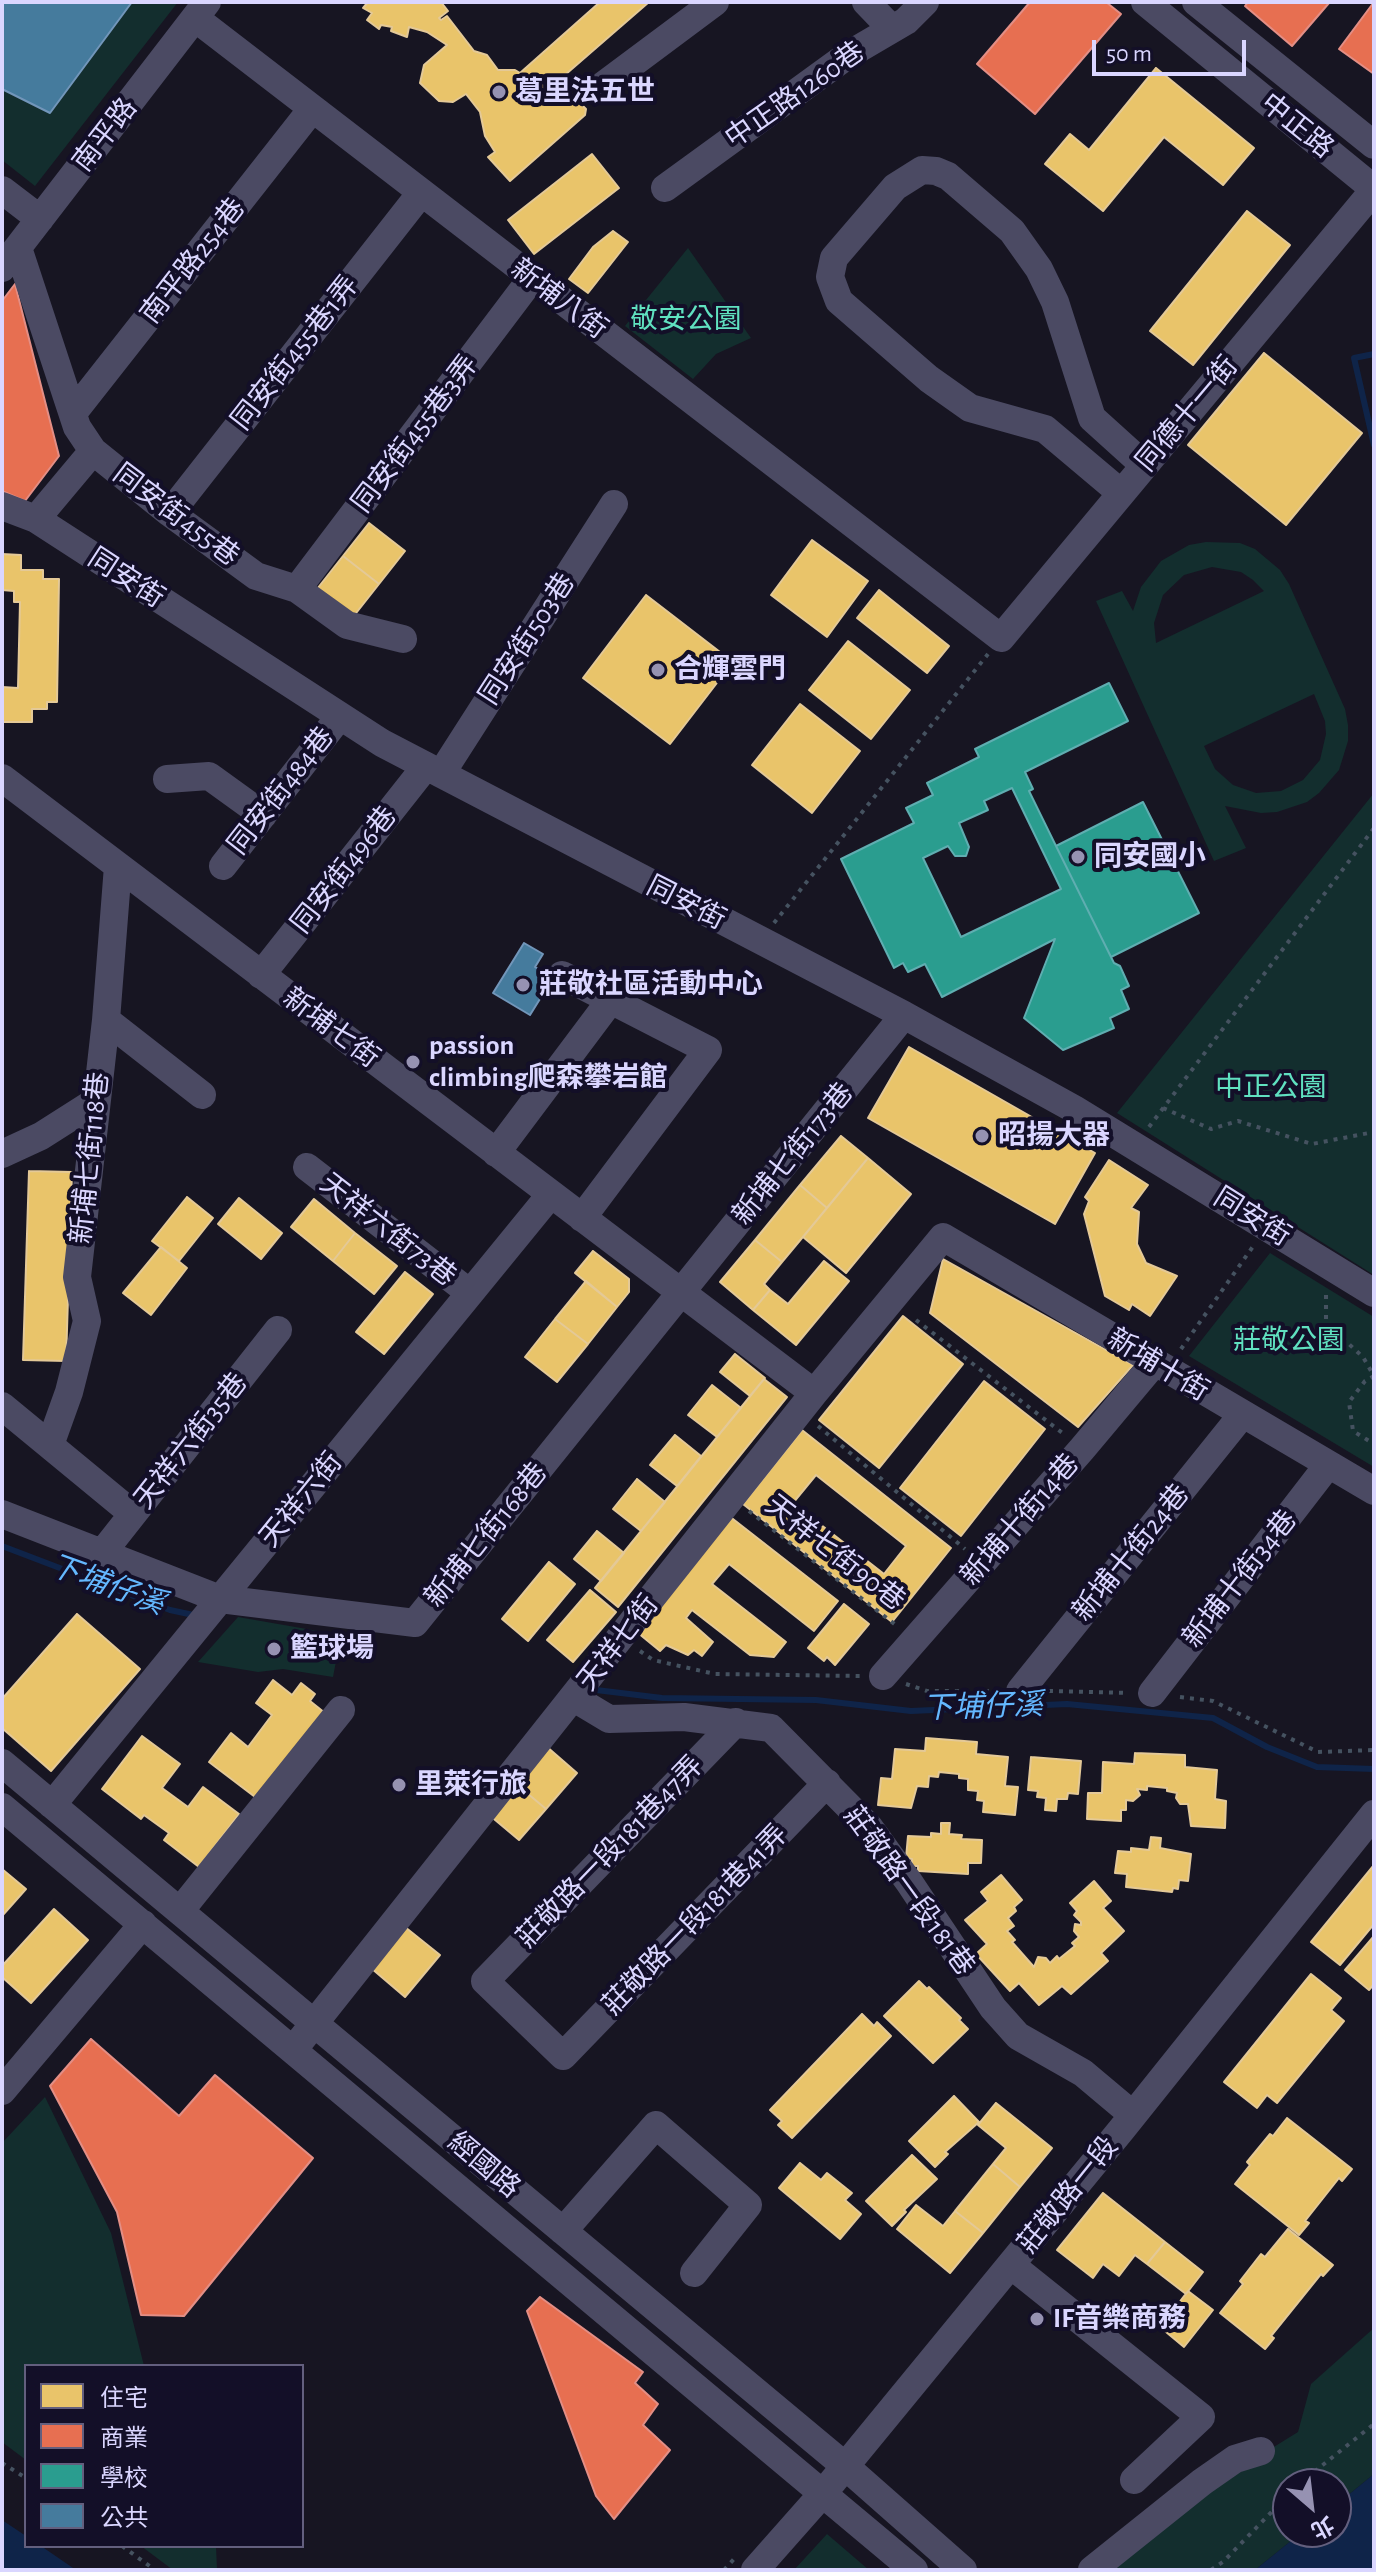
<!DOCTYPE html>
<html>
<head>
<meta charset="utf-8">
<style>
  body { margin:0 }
  #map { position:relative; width:1376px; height:2572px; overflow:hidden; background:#171522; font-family:"Alegreya Sans","Noto Sans TC",sans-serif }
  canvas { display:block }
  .frame { position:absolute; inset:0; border:4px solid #dad6ff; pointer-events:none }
  .legend { position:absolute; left:24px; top:2364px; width:280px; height:184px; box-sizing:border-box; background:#130f28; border:2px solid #635f7e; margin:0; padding:10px 14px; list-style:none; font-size:24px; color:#dad6ff }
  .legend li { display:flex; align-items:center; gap:16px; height:40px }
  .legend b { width:40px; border:2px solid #635f7e }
  .north { position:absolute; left:1272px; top:2468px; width:80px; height:80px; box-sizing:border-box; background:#130f28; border:2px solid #635f7e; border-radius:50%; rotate:152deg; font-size:22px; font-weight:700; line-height:32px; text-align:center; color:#dad6ff }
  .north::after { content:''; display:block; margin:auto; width:28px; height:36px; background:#9692b2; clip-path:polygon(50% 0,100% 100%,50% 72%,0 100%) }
  .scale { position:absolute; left:1092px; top:40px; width:154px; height:36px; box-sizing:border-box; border:4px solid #dad6ff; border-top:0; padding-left:10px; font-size:24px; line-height:28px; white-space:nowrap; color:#dad6ff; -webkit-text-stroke:6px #130f28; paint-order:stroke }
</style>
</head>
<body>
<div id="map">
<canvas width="1376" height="2572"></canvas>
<div class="frame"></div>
<ul class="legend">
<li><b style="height:22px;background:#e9c46a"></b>住宅</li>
<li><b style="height:22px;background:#e76f51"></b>商業</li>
<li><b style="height:22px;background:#2a9d8f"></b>學校</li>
<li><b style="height:22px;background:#457b9d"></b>公共</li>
</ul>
<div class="north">北</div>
<div class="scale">50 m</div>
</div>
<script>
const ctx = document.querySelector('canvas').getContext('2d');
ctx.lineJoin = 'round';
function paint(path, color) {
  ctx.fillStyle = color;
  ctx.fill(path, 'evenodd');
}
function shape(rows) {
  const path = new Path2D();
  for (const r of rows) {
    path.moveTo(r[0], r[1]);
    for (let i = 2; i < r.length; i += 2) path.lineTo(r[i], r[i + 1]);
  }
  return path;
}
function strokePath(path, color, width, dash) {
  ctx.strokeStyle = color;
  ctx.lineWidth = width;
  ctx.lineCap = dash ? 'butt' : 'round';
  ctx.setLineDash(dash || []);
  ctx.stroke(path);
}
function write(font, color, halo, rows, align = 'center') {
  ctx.font = font + ' "Alegreya Sans","Noto Sans TC",sans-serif';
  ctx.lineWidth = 8;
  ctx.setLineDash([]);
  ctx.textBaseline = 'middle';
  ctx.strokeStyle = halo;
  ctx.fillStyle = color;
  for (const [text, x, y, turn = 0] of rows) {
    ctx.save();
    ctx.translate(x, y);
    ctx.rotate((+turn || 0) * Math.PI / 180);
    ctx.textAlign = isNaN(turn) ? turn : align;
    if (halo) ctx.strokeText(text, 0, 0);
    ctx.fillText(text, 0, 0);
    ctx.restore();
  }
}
paint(shape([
  [2,2,178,2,35,186,2,160],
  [688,248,751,338,716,354,693,379,625,326],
  [1206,542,1240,543,1255,549,1280,570,1289,584,1345,709,1348,725,1348,741,1339,770,1319,793,1307,802,1277,812,1261,813,1225,806,1246,848,1214,861,1096,601,1122,591,1133,611,1141,587,1161,561,1189,545],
  [1212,567,1241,572,1253,580,1264,591,1156,643,1154,623,1163,595,1184,575],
  [1314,694,1325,721,1326,734,1320,760,1303,780,1281,791,1256,793,1233,785,1215,769,1204,746],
  [1374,793,1374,1275,1117,1113],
  [1270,1253,1374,1317,1374,1467,1189,1356],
  [238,1617,341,1635,333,1677,283,1669,258,1672,198,1662],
  [45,2097,111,2233,144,2366,26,2366,26,2460,2,2442,2,2143],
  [1374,2328,1374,2474,1336,2505,1336,2484,1288,2484,1288,2532,1302,2532,1255,2570,1110,2570,1214,2484,1298,2432,1311,2384],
  [827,2534,869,2570,794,2570],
  [141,2546,216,2546,217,2570,173,2570]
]), '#132e2e');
paint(shape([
  [1374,2474,1374,2570,1255,2570,1302,2532,1336,2532,1336,2505],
  [2,2520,26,2536,26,2546,41,2546,76,2570,2,2570]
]), '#0f2449');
const homes = shape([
  [368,2,441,2,448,11,439,18,441,20,447,16,474,51,487,55,498,70,515,70,520,73,600,2,649,2,558,81,586,109,585,115,510,181,488,157,495,152,485,136,480,112,466,94,453,102,439,101,420,83,424,65,447,45,427,32,409,27,407,37,391,31,392,27,381,25,379,29,367,20,372,13,363,8,368,2],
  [1156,68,1254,148,1223,185,1164,137,1103,211,1045,164,1070,134,1089,150,1156,68],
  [592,154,619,188,534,254,508,220,592,154],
  [1247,211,1290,245,1193,365,1150,331,1247,211],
  [613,231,628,242,588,293,569,279,593,247,613,231],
  [1264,353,1362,433,1286,525,1188,445,1264,353],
  [369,523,405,551,379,584,343,556,369,523],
  [812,540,868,581,827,637,771,595,812,540],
  [2,554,21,555,21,570,43,570,43,579,59,579,57,702,47,702,47,709,32,709,32,722,2,722,2,687,18,688,20,602,14,602,14,591,2,590,2,554],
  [343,556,379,584,353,617,317,589,343,556],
  [879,590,949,646,927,673,857,618,879,590],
  [646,595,733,662,670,744,583,678,646,595],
  [848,641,910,690,871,739,809,690,848,641],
  [800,704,860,751,812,813,752,765,800,704],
  [909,1047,1095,1153,1055,1224,868,1118,909,1047],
  [841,1136,868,1158,827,1208,800,1185,841,1136],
  [868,1158,911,1194,846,1273,803,1237,868,1158],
  [1109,1160,1148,1185,1131,1208,1139,1212,1137,1244,1146,1263,1177,1276,1150,1316,1132,1304,1129,1310,1105,1296,1084,1214,1089,1201,1085,1197,1109,1160],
  [29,1171,72,1172,66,1361,23,1360,29,1171],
  [800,1185,827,1208,782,1262,755,1240,800,1185],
  [187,1197,213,1218,179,1261,152,1241,187,1197],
  [239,1198,282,1233,261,1259,218,1224,239,1198],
  [314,1199,355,1233,333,1261,291,1227,314,1199],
  [355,1233,397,1266,374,1294,333,1261,355,1233],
  [755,1240,782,1262,764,1284,770,1290,753,1310,720,1282,755,1240],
  [161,1247,187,1268,151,1315,123,1293,161,1247],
  [593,1251,629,1279,629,1292,617,1307,575,1273,593,1251],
  [943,1259,1133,1365,1078,1427,930,1313,943,1259],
  [824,1261,849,1281,796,1345,753,1310,770,1290,788,1304,824,1261],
  [405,1272,433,1294,384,1354,356,1332,405,1272],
  [586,1281,617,1307,588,1344,555,1319,586,1281],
  [903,1316,963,1364,879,1468,819,1420,903,1316],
  [555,1319,588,1344,557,1382,525,1357,555,1319],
  [735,1354,765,1378,750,1396,720,1372,735,1354],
  [764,1379,787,1397,618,1607,595,1588,764,1379],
  [984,1381,1045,1429,961,1536,900,1488,984,1381],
  [712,1385,741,1408,717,1437,688,1415,712,1385],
  [802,1430,951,1548,892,1622,743,1504,802,1430],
  [816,1475,906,1546,884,1574,793,1503,816,1475],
  [675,1435,701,1456,677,1486,650,1465,675,1435],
  [637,1479,665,1502,641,1531,613,1509,637,1479],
  [724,1512,838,1601,814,1631,729,1564,712,1584,786,1642,774,1657,750,1655,692,1610,686,1618,713,1642,702,1656,694,1650,688,1655,666,1645,660,1651,632,1628,724,1512],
  [597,1531,624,1553,601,1581,574,1559,597,1531],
  [549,1562,575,1584,528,1641,502,1619,549,1562],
  [590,1590,616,1612,573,1662,547,1640,590,1590],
  [844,1604,869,1624,835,1665,827,1657,824,1661,808,1648,844,1604],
  [77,1614,140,1669,51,1771,2,1728,2,1699,77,1614],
  [273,1680,292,1695,301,1683,315,1694,310,1701,325,1713,259,1800,209,1762,231,1733,248,1747,272,1715,256,1703,273,1680],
  [142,1736,180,1764,162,1788,188,1807,203,1787,239,1814,199,1867,164,1840,169,1833,144,1815,141,1819,102,1789,142,1736],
  [926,1738,977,1742,976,1754,1008,1757,1005,1786,1018,1787,1015,1815,983,1812,984,1801,977,1800,978,1791,968,1790,968,1779,959,1778,959,1774,939,1772,938,1777,929,1776,928,1787,917,1786,911,1808,878,1805,881,1778,892,1779,895,1749,925,1751,926,1738],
  [546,1746,577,1773,546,1809,515,1783,546,1746],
  [1135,1753,1185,1755,1185,1767,1217,1770,1215,1799,1226,1801,1225,1828,1191,1826,1188,1804,1180,1804,1176,1798,1177,1793,1167,1791,1167,1788,1147,1786,1147,1790,1137,1789,1140,1795,1133,1801,1126,1800,1126,1810,1121,1810,1121,1821,1087,1819,1088,1793,1102,1793,1103,1762,1134,1764,1135,1753],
  [1031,1757,1081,1761,1078,1794,1068,1793,1067,1799,1057,1799,1056,1811,1045,1810,1046,1798,1037,1797,1038,1791,1028,1790,1031,1757],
  [515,1783,546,1809,519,1840,488,1814,515,1783],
  [941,1823,950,1823,949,1834,962,1835,961,1839,982,1840,981,1863,968,1863,968,1874,918,1871,918,1866,912,1866,912,1859,906,1858,908,1836,931,1837,931,1833,941,1834,941,1823],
  [1151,1837,1161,1838,1160,1848,1191,1854,1188,1881,1179,1880,1178,1889,1173,1888,1172,1892,1126,1887,1127,1874,1115,1873,1118,1851,1131,1852,1131,1848,1149,1850,1151,1837],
  [1374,1865,1374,1924,1340,1965,1311,1942,1374,1865],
  [2,1869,26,1889,2,1916,2,1869],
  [1001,1875,1022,1900,1014,1907,1016,1911,1008,1918,1014,1926,1007,1931,1015,1940,1012,1942,1034,1967,1038,1957,1046,1958,1050,1963,1057,1956,1059,1959,1075,1946,1072,1943,1079,1937,1074,1931,1075,1924,1081,1925,1081,1922,1074,1915,1077,1911,1070,1903,1094,1881,1111,1901,1103,1908,1124,1931,1101,1953,1108,1961,1071,1994,1062,1986,1039,2005,1019,1983,1010,1991,976,1954,987,1944,965,1920,988,1901,981,1892,1001,1875],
  [54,1909,88,1940,31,2003,2,1977,2,1966,54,1909],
  [405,1927,440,1955,405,1997,371,1968,405,1927],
  [1374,1936,1374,1984,1369,1990,1345,1970,1374,1936],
  [1311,1974,1341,1998,1331,2010,1344,2021,1277,2103,1267,2095,1257,2108,1224,2082,1311,1974],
  [919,1981,927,1989,929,1987,961,2018,959,2020,968,2029,933,2063,884,2016,919,1981],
  [862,2014,874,2026,877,2022,891,2036,792,2138,778,2125,782,2121,770,2110,862,2014],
  [954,2096,979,2122,945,2152,948,2154,935,2167,909,2141,954,2096],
  [996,2103,1052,2148,1020,2187,993,2164,1006,2148,978,2125,996,2103],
  [1287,2118,1352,2169,1342,2181,1339,2178,1305,2221,1309,2223,1299,2235,1235,2184,1250,2165,1247,2162,1270,2134,1273,2136,1287,2118],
  [912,2155,937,2179,904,2210,906,2212,892,2226,866,2201,912,2155],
  [800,2163,821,2180,827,2173,852,2193,845,2200,861,2214,840,2239,779,2188,800,2163],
  [993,2164,1020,2187,983,2233,955,2211,993,2164],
  [1103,2193,1165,2242,1147,2264,1135,2255,1119,2276,1103,2264,1093,2278,1057,2250,1103,2193],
  [916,2205,943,2226,955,2211,983,2233,950,2273,897,2229,916,2205],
  [1288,2229,1333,2265,1323,2276,1321,2274,1271,2336,1274,2338,1265,2349,1220,2313,1243,2284,1240,2281,1261,2254,1265,2257,1288,2229],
  [1165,2242,1203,2272,1186,2294,1147,2264,1165,2242],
  [1188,2291,1213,2310,1184,2347,1160,2327,1188,2291]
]);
paint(homes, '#e9c46a');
strokePath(homes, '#e4c997', 2);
const shops = shape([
  [1030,2,1106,2,1121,14,1035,114,977,64,1030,2],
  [1248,2,1327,2,1329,3,1292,46,1245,6,1248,2],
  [1374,2,1374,74,1339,49,1374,2],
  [15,284,59,456,25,501,2,491,2,301,15,284],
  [91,2039,179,2116,215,2075,313,2158,184,2316,141,2315,117,2212,50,2086,91,2039],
  [540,2297,643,2372,635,2383,658,2404,643,2425,670,2450,614,2519,596,2496,527,2311,540,2297]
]);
paint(shops, '#e76f51');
strokePath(shops, '#e38e85', 2);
const schools = shape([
  [1109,683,1128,721,1025,772,1033,789,1029,791,1056,846,1111,957,1114,963,1120,966,1129,986,1121,990,1129,1009,1110,1018,1114,1028,1063,1050,1024,1018,1055,939,942,997,925,964,908,972,903,963,894,968,841,859,914,823,906,808,933,795,927,783,979,757,975,749,1109,683],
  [1012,788,1061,889,961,937,923,858,948,846,955,856,966,856,969,847,959,823,988,810,984,801,1012,788],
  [1143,802,1199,913,1111,957,1056,846,1143,802]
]);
paint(schools, '#2a9d8f');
strokePath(schools, '#5faeb1', 2);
const public = shape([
  [2,2,132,2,50,113,2,89,2,2],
  [524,943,543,954,535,967,553,978,530,1015,493,993,524,943]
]);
paint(public, '#457b9d');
strokePath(public, '#7296ba', 2);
strokePath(shape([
  [1374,354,1354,358,1374,445],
  [2,1546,170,1610,198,1616],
  [588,1689,662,1698,816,1700,911,1711,1067,1704,1213,1718,1267,1747,1317,1767,1374,1769]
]), '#0f2449', 6);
strokePath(shape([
  [774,923,988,654],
  [1163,1108,1211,1129,1238,1121,1312,1144,1374,1132],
  [1149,1127,1374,828],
  [1326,1295,1326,1323,1363,1357,1374,1376],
  [916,1320,1065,1435],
  [1181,1349,1254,1245],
  [1374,1376,1365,1381,1349,1402,1353,1431,1374,1444],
  [818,1426,965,1549],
  [749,1511,897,1626],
  [640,1651,653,1660,715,1674,862,1676],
  [906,1684,927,1691,996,1691],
  [1049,1691,1128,1693],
  [1180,1697,1213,1701,1318,1752,1374,1750],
  [2,2463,26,2478],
  [1299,2484,1374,2424],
  [122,2546,155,2570],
  [724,2570,734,2559],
  [1211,2570,1224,2561,1288,2495]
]), '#455260', 4, [4, 6]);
strokePath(shape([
  [866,2,892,29],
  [1145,2,1374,189],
  [1196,2,1374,145],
  [195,18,1001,638,1374,190],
  [597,90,715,2],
  [665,188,848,55,906,21,925,2],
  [2,190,40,219],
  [18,248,77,427,93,451],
  [2,268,207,2],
  [73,413,312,109],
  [1121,493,1045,429,970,408,929,379,839,301,830,277,834,258,895,187,922,170,936,171,948,176,1012,231,1039,269,1055,302,1092,418,1144,465],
  [2,506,36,519,382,743,904,1015,1074,1109,1374,1293],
  [170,513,421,193],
  [36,519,93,451,170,513,256,576,297,589,347,625,403,639],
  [297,589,532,278],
  [441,774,614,504],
  [2,778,814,1393],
  [167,779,209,776,263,815],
  [223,866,340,716],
  [261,975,426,766],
  [562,975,708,1050,582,1218],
  [106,1020,202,1095],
  [496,1153,610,1001],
  [2,1154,41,1136,96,1101],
  [307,1167,470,1293],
  [2,1406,133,1514],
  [50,1445,69,1392,87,1321,77,1277,106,1020,118,866],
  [2,1514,220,1599,415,1623,904,1015],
  [103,1552,278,1330],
  [883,1676,1082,1449,1155,1362],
  [1020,1691,1242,1415],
  [1152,1693,1328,1465],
  [574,1698,609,1719,684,1717,771,1728,869,1827,909,1882,993,2008,1018,2036,1083,2073,1133,2115],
  [736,1722,485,1981,563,2056,827,1783],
  [2,1763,845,2466,963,2570],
  [52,1805,551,1194],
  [2,1807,914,2570],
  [180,1911,341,1710],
  [293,2050,814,1393,943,1237,1374,1491],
  [2,2091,143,1924],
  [563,2231,656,2125,748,2205,694,2273],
  [1011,2265,1201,2417,1134,2480],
  [755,2570,824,2492,1122,2129,1374,1814],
  [1092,2570,1202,2482,1235,2459,1261,2451]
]), '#4b4a63', 28);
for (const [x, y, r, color] of [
  [499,92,8,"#9692b2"],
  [658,670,8,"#9692b2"],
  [1078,857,8,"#9692b2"],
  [523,985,8,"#9692b2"],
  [413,1062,8,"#9692b2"],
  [982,1136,8,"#9692b2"],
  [274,1649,8,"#9692b2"],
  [399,1785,8,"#9692b2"],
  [1037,2319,8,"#9692b2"]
]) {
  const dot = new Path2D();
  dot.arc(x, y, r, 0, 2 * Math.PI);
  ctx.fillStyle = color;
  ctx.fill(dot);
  strokePath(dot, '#130f28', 3);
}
write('bold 28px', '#dad6ff', '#130f28', [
  ["葛里法五世",515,92],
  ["合輝雲門",674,670],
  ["同安國小",1094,857],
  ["莊敬社區活動中心",539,985],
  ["passion",429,1046],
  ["climbing爬森攀岩館",429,1078],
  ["昭揚大器",998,1136],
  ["籃球場",290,1649],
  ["里萊行旅",415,1785],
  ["IF音樂商務",1053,2319]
], 'left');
write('28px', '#dad6ff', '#130f28', [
  ["中正路1260巷",795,95,-35],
  ["中正路",1297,126,39],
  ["南平路",105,135,-52],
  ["南平路254巷",193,261,-52],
  ["新埔八街",559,299,37],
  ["同安街455巷1弄",295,353,-52],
  ["同德十一街",1187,414,-50],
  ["同安街455巷3弄",415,434,-53],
  ["同安街455巷",176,515,37],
  ["同安街",126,578,33],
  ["同安街503巷",527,639,-57],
  ["同安街484巷",281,791,-52],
  ["同安街496巷",344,870,-52],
  ["同安街",686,903,27],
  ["新埔七街",331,1028,37],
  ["新埔七街173巷",793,1154,-51],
  ["新埔七街118巷",90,1158,-84],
  ["同安街",1252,1217,32],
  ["天祥六街73巷",388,1230,38],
  ["新埔十街",1158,1365,31],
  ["天祥六街35巷",191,1441,-52],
  ["天祥六街",301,1500,-51],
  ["新埔十街14巷",1020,1520,-49],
  ["新埔七街168巷",486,1535,-51],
  ["天祥七街90巷",835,1553,38],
  ["新埔十街24巷",1131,1553,-51],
  ["新埔十街34巷",1240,1579,-52],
  ["天祥七街",618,1643,-52],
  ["莊敬路一段181巷47弄",610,1852,-46],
  ["莊敬路一段181巷",909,1891,54],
  ["莊敬路一段181巷41弄",695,1920,-46],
  ["經國路",484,2165,40],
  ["莊敬路一段",1068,2195,-51]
]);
write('28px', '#60e1c0', '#130f28', [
  ["敬安公園",686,320],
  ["中正公園",1271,1088],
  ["莊敬公園",1289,1341]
]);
write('italic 30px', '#64b8ff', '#130f28', [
  ["下埔仔溪",107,1585,20],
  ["下埔仔溪",983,1707,-2]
]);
</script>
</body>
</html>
